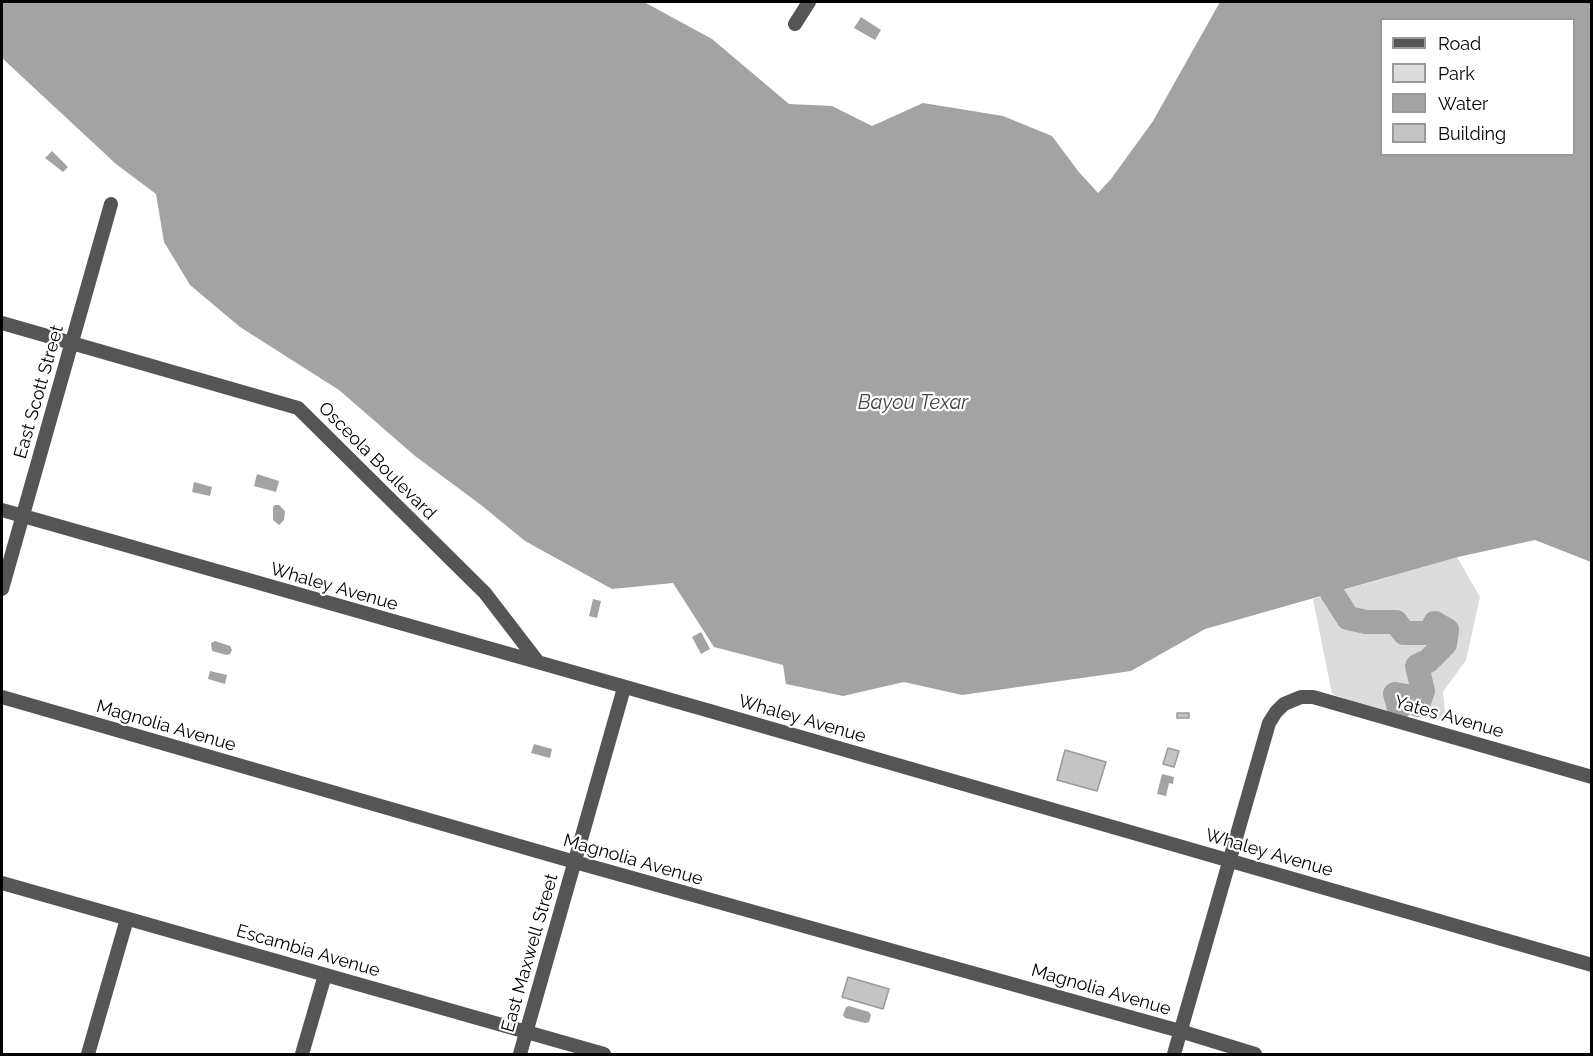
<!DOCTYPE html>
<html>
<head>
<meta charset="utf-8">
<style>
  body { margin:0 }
  #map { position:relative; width:1593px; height:1056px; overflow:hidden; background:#fff; font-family:Raleway,sans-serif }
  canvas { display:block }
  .frame { position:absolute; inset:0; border:3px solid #000; pointer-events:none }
  .legend { position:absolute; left:1380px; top:18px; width:195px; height:138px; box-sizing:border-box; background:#fff; border:2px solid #999; margin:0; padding:8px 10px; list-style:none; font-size:18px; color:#000 }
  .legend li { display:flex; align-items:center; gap:12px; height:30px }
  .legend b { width:30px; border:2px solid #999 }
</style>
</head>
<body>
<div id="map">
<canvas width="1593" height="1056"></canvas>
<div class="frame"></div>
<ul class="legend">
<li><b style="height:8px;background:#555"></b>Road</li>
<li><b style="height:16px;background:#dcdcdc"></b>Park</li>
<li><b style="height:16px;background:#a3a3a3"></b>Water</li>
<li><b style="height:16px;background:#c4c4c4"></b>Building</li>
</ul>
</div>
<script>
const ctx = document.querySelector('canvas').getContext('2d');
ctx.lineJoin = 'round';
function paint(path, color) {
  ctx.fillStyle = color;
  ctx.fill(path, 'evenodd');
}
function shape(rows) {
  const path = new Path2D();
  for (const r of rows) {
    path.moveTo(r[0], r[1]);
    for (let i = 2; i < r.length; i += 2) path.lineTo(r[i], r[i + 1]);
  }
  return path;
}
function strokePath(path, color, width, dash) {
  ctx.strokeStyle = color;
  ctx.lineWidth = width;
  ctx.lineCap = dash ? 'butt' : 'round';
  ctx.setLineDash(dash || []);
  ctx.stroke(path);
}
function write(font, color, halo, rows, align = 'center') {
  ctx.font = font + ' Raleway,sans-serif';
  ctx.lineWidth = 4.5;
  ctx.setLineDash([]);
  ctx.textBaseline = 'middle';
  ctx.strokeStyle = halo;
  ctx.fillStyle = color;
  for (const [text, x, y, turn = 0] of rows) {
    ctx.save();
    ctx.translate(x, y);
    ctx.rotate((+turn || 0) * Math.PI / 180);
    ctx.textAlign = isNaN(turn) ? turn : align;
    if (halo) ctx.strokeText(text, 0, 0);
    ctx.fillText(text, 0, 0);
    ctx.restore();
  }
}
paint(shape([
  [1457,557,1480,597,1466,660,1443,692,1446,722,1415,716,1386,714,1332,694,1313,599]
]), '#dcdcdc');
paint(shape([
  [2,2,644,2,712,39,789,104,832,106,872,126,923,103,1003,116,1052,136,1078,171,1098,193,1111,179,1153,121,1220,2,1591,2,1591,562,1535,540,1458,557,1205,629,1131,671,962,695,904,682,843,696,786,684,783,665,714,647,673,583,612,589,525,541,481,505,415,456,339,390,240,327,190,285,164,242,156,194,116,164,2,58],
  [1382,20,1574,20,1574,154,1382,154],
  [861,17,881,30,875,40,854,28],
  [52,151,68,167,63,172,45,158],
  [257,474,279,481,276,492,254,486],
  [194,482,212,487,210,496,192,492],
  [275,505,279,505,285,511,284,520,279,525,273,520,273,507],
  [593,599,601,601,597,618,589,616],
  [701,632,710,649,701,654,692,637],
  [215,641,230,646,232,650,230,654,227,655,212,651,211,643],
  [210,671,227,675,225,684,208,679],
  [534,744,552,749,550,758,531,753],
  [1162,774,1174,777,1173,784,1169,783,1166,796,1157,794],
  [849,1006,869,1012,871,1015,869,1022,865,1023,845,1018,843,1015,846,1007]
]), '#a3a3a3');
strokePath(shape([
  [1332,593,1348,618,1366,622,1396,622,1404,633,1430,633,1435,623,1447,630,1445,644,1428,661,1417,666,1423,691,1418,705,1406,696,1395,694,1399,708]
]), '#a3a3a3', 24);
const building = shape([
  [1177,713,1189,713,1189,718,1177,718,1177,713],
  [1168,748,1179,751,1174,767,1163,764,1168,748],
  [1065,750,1106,762,1097,791,1057,780,1065,750],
  [848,977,889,989,883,1009,842,997,848,977]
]);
paint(building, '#c4c4c4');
strokePath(building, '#999', 1.5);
strokePath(shape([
  [795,24,809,2],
  [2,323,298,408,485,593,538,662],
  [2,510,710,711,1592,965],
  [2,589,111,204],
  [2,697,575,862,1180,1031,1255,1054],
  [2,883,604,1054],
  [88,1054,127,919],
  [302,1054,325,975],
  [520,1054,624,688],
  [1174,1054,1269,723,1276,712,1284,704,1301,697,1313,697,1592,777]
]), '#555', 14);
write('18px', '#000', '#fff', [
  ["East Scott Street",39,392,-74],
  ["Osceola Boulevard",377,461,45],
  ["Whaley Avenue",334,587,16],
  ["Yates Avenue",1449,717,16],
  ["Whaley Avenue",802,719,16],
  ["Magnolia Avenue",166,726,16],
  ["Whaley Avenue",1269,853,16],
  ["Magnolia Avenue",633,860,16],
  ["Escambia Avenue",308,951,16],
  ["East Maxwell Street",530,953,-74],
  ["Magnolia Avenue",1101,990,16]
]);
write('italic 20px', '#444', '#fff', [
  ["Bayou Texar",913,403]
]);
</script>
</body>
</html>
